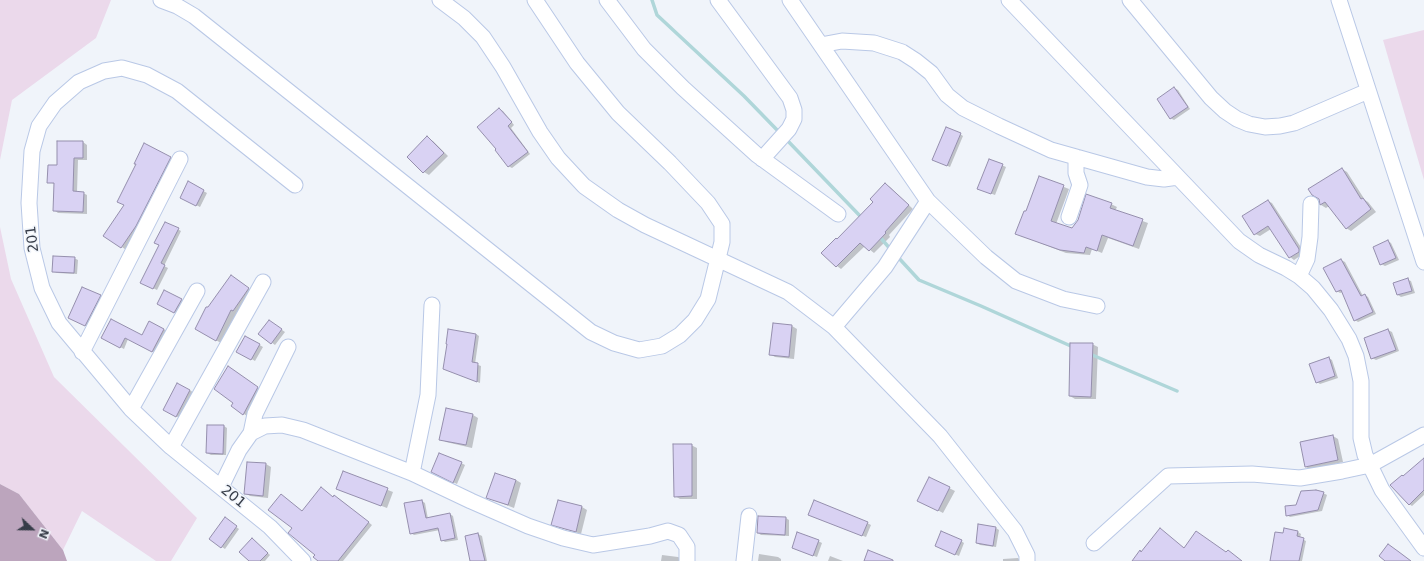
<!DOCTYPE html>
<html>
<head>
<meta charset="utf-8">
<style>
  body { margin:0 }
  #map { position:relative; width:1424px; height:561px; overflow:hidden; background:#f0f4fa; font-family:"DejaVu Sans",sans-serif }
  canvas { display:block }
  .north { position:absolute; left:12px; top:509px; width:40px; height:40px; -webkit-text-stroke:3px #f0f4fa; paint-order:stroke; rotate:112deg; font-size:11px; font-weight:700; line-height:16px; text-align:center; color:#363c48 }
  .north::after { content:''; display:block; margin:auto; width:14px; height:18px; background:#363c48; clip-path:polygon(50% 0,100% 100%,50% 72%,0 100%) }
</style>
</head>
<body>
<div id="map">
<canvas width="1424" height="561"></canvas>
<div class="north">N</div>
</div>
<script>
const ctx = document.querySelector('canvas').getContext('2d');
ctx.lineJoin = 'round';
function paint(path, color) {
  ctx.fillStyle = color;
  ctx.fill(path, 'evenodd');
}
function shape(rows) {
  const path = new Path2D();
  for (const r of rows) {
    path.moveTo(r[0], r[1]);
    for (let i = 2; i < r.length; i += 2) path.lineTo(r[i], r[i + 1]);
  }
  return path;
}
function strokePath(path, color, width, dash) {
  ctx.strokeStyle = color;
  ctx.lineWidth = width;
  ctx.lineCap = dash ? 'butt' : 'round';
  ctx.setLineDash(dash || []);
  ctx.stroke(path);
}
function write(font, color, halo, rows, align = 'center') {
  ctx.font = font + ' "DejaVu Sans",sans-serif';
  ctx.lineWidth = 3;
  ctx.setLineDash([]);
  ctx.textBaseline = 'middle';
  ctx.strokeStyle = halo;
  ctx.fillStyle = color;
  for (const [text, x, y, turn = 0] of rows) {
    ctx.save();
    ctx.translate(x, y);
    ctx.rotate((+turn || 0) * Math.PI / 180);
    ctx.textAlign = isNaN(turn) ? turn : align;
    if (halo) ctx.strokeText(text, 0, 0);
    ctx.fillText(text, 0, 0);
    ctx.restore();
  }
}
paint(shape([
  [0,0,111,0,96,38,12,100,0,160],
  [1424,30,1424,180,1383,40],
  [0,227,11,279,54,377,197,518,171,561,156,561,82,511,63,550,19,494,0,484]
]), '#ebd9eb');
paint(shape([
  [0,484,19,494,63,550,67,561,0,561]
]), '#bca5bd');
paint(shape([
  [1174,88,1178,90,1190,109,1174,120,1170,118],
  [499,109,503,111,514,125,511,128,530,154,512,168,508,166],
  [960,134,963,136,950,167,937,161],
  [427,138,433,141,448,156,429,175,424,172,408,157],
  [58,142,83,142,87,145,87,160,78,160,77,192,83,193,87,195,87,214,58,213,54,210,55,184,48,182,58,166],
  [170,158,175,160,126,250,122,247],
  [990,160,1006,167,995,195,982,190],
  [1342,169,1347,172,1365,200,1368,202,1376,212,1351,231,1346,228,1329,206,1326,208,1321,205,1320,199],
  [1039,177,1069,189,1056,224,1072,230,1111,204,1117,207,1115,211,1148,223,1139,249,1108,238,1102,253,1092,249,1090,255,1066,253,1022,236,1026,213],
  [188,183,207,193,200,207,181,197],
  [885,184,890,187,913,209,889,235,890,237,874,253,865,246,841,269,837,266,823,253,838,240,874,202],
  [1268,201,1272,203,1304,252,1303,254,1294,260,1290,257,1271,229,1260,236,1255,234],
  [166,223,181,231,164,266,168,268,157,290,141,282,160,245],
  [1388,241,1391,243,1399,260,1385,266,1381,264],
  [74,258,78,260,77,274,57,273,53,271],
  [1341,260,1345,262,1363,296,1365,295,1368,297,1376,314,1358,322,1355,320,1343,292,1340,293,1337,291],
  [236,279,253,292,238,313,237,312,221,343,196,329,208,309],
  [1408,280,1411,281,1415,293,1401,297,1398,295],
  [164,291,185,302,178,314,158,303],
  [100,296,105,299,91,328,75,321],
  [150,322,167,331,156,353,128,339,124,349,103,338,143,337],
  [272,323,285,332,275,345,260,334],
  [792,326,797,329,794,359,775,357,770,354],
  [1388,330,1392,332,1399,351,1376,360,1372,358,1365,339],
  [476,334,479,336,475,364,481,366,480,383,448,370],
  [246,337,263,347,255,361,238,351],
  [1092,344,1098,347,1096,399,1075,399,1070,396],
  [1329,358,1332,360,1338,378,1320,384,1317,382],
  [232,369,261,390,247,416,232,406,235,403],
  [177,384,193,392,180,418,164,410],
  [473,415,478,418,472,448,446,442,441,439],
  [224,426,227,428,226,455,211,455,207,453],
  [1333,436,1338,439,1343,462,1311,470,1306,467],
  [691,445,697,448,697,499,680,499,675,496],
  [1424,462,1424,495,1412,506,1409,504,1404,477],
  [248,463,266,464,271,467,268,498,250,496,245,493],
  [461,463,465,465,457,484,436,474],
  [343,473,393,492,387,508,337,489],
  [495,474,516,480,521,483,514,508,488,498],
  [949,488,955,491,943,513,924,503],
  [1323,493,1327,495,1322,511,1290,517,1287,515,1297,506],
  [284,497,303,512,334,498,338,498,372,525,343,561,320,561,293,528],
  [422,501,425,503,428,519,450,514,453,516,458,540,445,542,442,540,440,530,414,535,411,533],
  [558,501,582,507,587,510,581,534,558,527,553,524],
  [809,515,867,523,871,525,866,537],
  [759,517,786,518,789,520,789,536,761,535,758,533],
  [228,521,239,529,225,549,210,539],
  [996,528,999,530,996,547,980,545,977,543],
  [1298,532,1301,534,1300,538,1306,541,1302,561,1271,561,1283,535],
  [478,534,482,536,487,561,471,561,466,537],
  [252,539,270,555,265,561,250,561],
  [818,541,822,543,817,557,793,548],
  [961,541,964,543,959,556,939,547],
  [759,554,778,557,781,559,781,561,758,561],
  [662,555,678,557,682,559,682,561,661,561],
  [830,556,843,561,828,561],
  [1018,558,1021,561,1003,561,1003,559]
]), '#0003');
strokePath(shape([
  [652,0,657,15,744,96,780,133],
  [785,138,862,218],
  [879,236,892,251],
  [896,255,919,280,981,306,1073,347],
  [1090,354,1177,391]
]), '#afd6d9', 3.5);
const building = shape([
  [1174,87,1188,107,1170,119,1157,99,1174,87],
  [499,108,512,122,508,126,528,152,508,167,495,150,496,149,477,127,499,108],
  [946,127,961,133,947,166,932,160,946,127],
  [427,136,444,153,423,173,407,157,427,136],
  [57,141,83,141,83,158,74,158,73,191,84,192,83,212,53,211,54,183,47,183,48,165,57,165,57,141],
  [144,143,171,157,136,226,121,248,103,236,124,205,117,202,136,164,134,164,144,143],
  [989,159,1003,164,991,194,977,189,989,159],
  [1342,168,1361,199,1363,198,1371,209,1346,229,1325,202,1320,205,1319,199,1312,195,1308,189,1342,168],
  [1039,176,1064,185,1051,221,1072,228,1078,220,1086,194,1112,203,1110,208,1143,219,1133,246,1102,235,1097,251,1086,247,1084,253,1060,250,1015,234,1024,211,1026,211,1039,176],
  [188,181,204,190,196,206,180,198,188,181],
  [885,183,909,205,885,232,886,233,869,251,860,243,836,267,821,253,836,238,837,239,873,202,870,199,885,183],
  [1268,200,1299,249,1299,252,1289,258,1268,226,1254,235,1242,216,1268,200],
  [165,222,179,228,161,263,165,265,153,289,140,283,159,245,154,243,165,222],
  [1388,240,1396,258,1380,265,1373,247,1388,240],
  [53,256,75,257,74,273,52,272,53,256],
  [1341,259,1361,296,1365,294,1373,312,1354,321,1341,290,1336,292,1323,268,1341,259],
  [231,275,249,288,233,311,231,310,216,341,195,329,206,307,208,307,231,275],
  [1408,278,1412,291,1397,295,1393,283,1408,278],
  [82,287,101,295,85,326,68,318,82,287],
  [164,290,182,299,174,313,157,304,164,290],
  [111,319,142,335,149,321,164,329,152,352,125,338,120,348,101,338,111,319],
  [269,320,282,329,271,344,258,334,269,320],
  [773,323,792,325,789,357,769,355,773,323],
  [448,329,476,334,472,362,478,363,477,382,443,369,447,344,446,344,448,329],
  [1388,329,1396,350,1371,359,1364,338,1388,329],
  [245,336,260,344,251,360,236,352,245,336],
  [1070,343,1093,343,1091,397,1069,396,1070,343],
  [1329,357,1335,376,1316,383,1309,364,1329,357],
  [228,366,258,387,243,415,231,406,233,403,214,389,228,366],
  [177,383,190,390,176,417,163,410,177,383],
  [446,408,473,414,466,445,439,440,446,408],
  [207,425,224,425,223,454,206,453,207,425],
  [1333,435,1338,460,1305,467,1300,442,1333,435],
  [673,444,692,444,692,496,674,497,673,444],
  [439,453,462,462,453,483,431,472,439,453],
  [1424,458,1424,490,1409,505,1390,485,1402,475,1403,476,1424,458],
  [247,462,266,463,263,496,244,494,247,462],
  [343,471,388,488,381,506,336,489,343,471],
  [495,473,516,480,508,505,486,498,495,473],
  [929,477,950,487,938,511,917,501,929,477],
  [321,487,333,497,334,495,369,522,338,561,318,561,313,557,315,555,288,533,292,528,268,510,281,494,302,511,321,487],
  [1316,490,1324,492,1318,510,1286,516,1285,506,1296,505,1301,491,1316,490],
  [422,500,426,518,450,513,455,538,441,541,438,528,410,534,404,503,422,500],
  [558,500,582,506,576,532,551,525,558,500],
  [814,500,868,522,862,536,808,515,814,500],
  [758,516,786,517,785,535,757,533,758,516],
  [225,517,237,526,221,548,209,539,225,517],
  [978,524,996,527,993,546,976,543,978,524],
  [1160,528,1184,548,1196,531,1226,552,1228,550,1242,561,1132,561,1140,550,1141,552,1160,528],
  [1284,528,1298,531,1297,536,1304,538,1299,561,1270,561,1275,532,1283,533,1284,528],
  [941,531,962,540,955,555,935,546,941,531],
  [797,532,819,540,813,556,792,548,797,532],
  [478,533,485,561,470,561,465,536,478,533],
  [252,538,268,553,260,561,249,561,239,552,252,538],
  [1388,544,1399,552,1411,561,1385,561,1379,556,1388,544],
  [868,550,893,560,893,561,864,561,868,550]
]);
paint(building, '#d9d2f3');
strokePath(building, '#958fad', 1);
const minor = shape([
  [161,0,177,6,194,16,591,332,614,343,639,350,662,346,680,335,695,320,708,299,722,242,722,224,708,203,670,163,618,113,577,63,535,0],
  [440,0,464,18,483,37,503,67,540,132,558,158,584,186,618,210,645,225,788,292,834,327,940,436,1015,531,1027,555,1027,561],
  [607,0,644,49,683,88,757,155,838,214],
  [718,0,790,98,794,110,794,119,789,129,762,159],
  [790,0,928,201,986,257,1016,281,1063,299,1097,306],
  [1009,0,1239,241,1259,255,1286,268,1299,276,1313,288,1331,310,1349,339,1356,356,1361,381,1361,438,1365,455,1382,490,1424,548],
  [1130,0,1211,98,1225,111,1237,119,1249,124,1265,127,1280,126,1294,123,1368,91],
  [1339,0,1424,262],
  [822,46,826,44,842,41,874,43,902,52,916,61,931,73,947,95,963,108,999,126,1051,150,1147,177,1164,179,1178,177],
  [295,185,177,91,147,75,122,68,104,71,79,82,55,103,39,126,32,151,29,203,32,248,42,288,59,323,131,409,171,447,270,527,303,561],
  [1069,217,1080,185,1076,173,1076,157],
  [1299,276,1307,259,1310,237,1311,204],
  [834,327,885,267,928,201],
  [82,352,180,159],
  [131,409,197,291],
  [251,433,265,426,282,425,303,430,412,473,471,501,528,526,563,538,593,545,650,536,668,531,679,535,687,547,687,561],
  [171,447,263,282],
  [412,473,428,395,432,305],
  [221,487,239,450,251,433,255,414,288,347],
  [1094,543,1168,476,1252,474,1300,478,1342,471,1370,465,1424,435],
  [744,561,749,516]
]);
strokePath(minor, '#b9c8e6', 17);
strokePath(minor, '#fff', 15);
write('14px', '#363c48', '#f0f4fa', [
  ["201",33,239,-97],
  ["201",233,497,39]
]);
</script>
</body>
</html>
